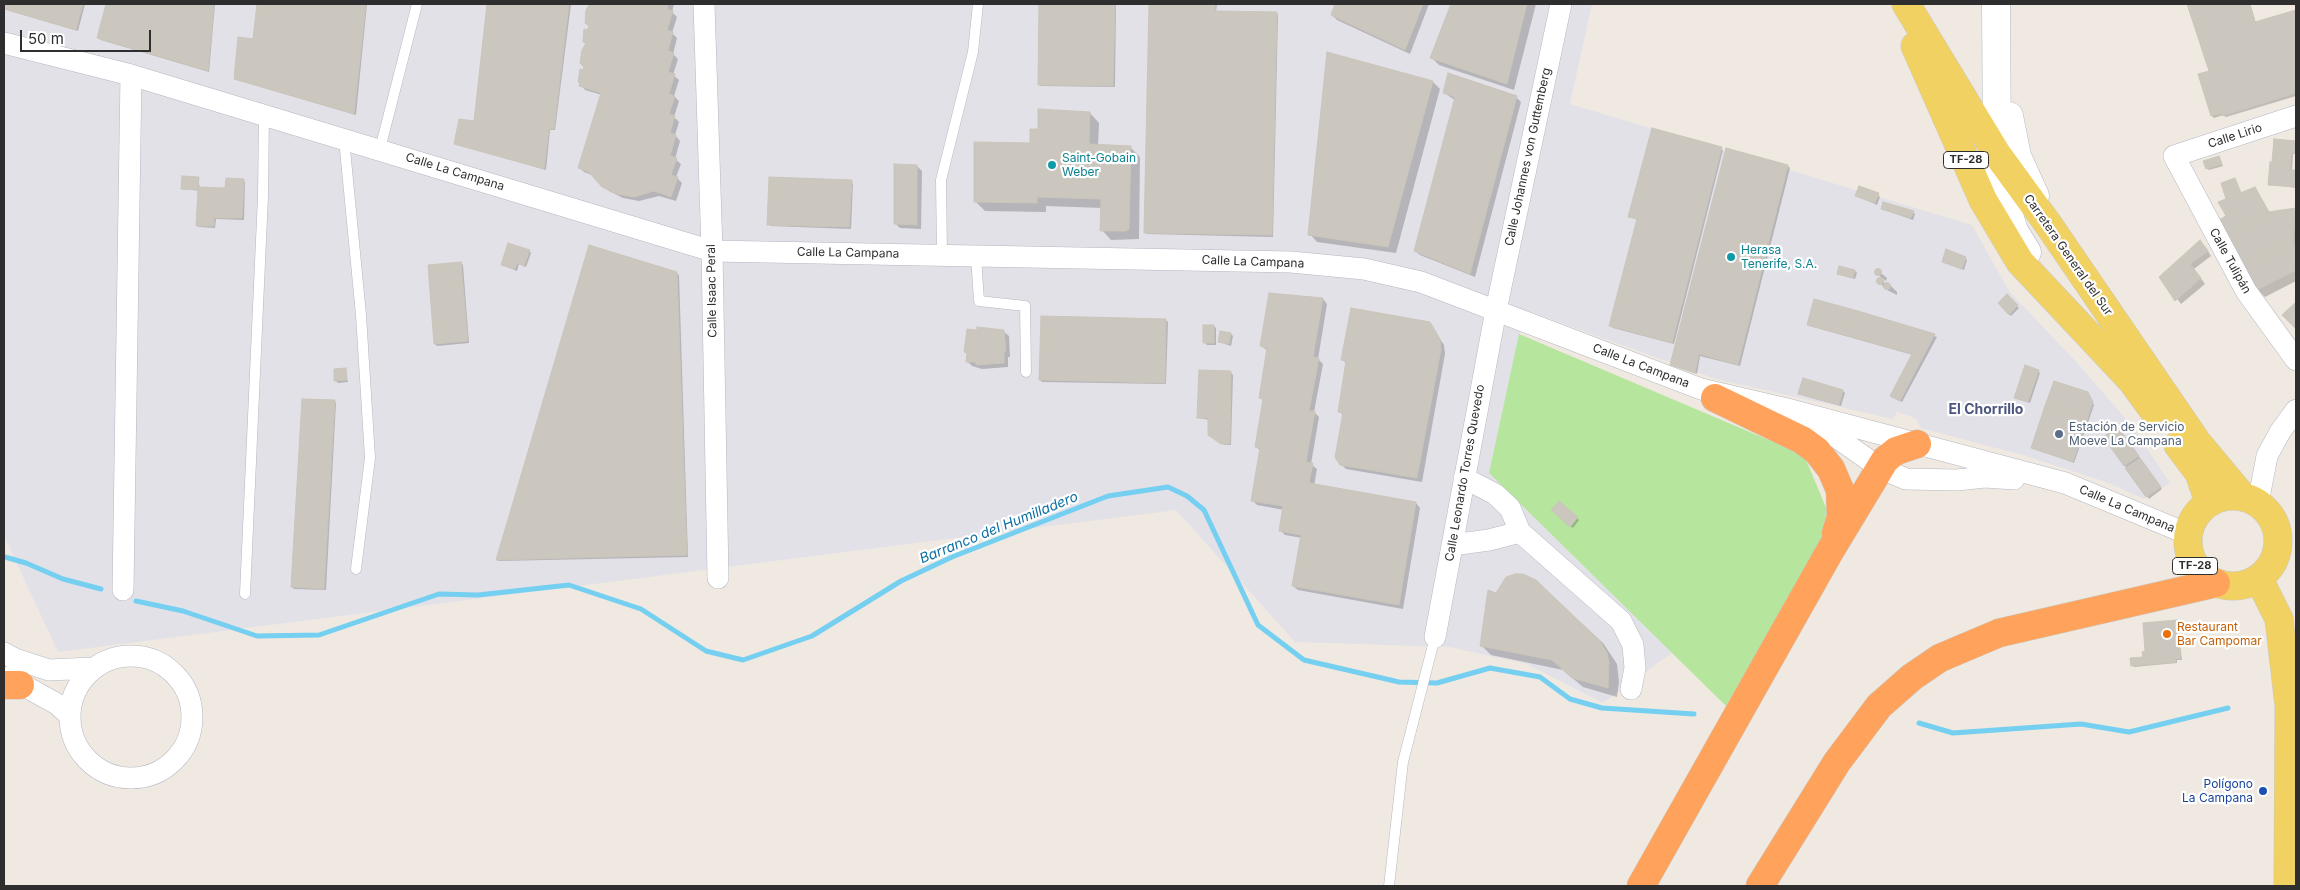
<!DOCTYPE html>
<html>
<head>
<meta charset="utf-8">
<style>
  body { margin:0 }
  #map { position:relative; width:2300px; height:890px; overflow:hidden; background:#efe9e1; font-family:Inter,sans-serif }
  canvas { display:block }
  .frame { position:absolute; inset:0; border:5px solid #2e2e2e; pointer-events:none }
  .scale { position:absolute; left:20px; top:30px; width:131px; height:22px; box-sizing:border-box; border:2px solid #2e2e2e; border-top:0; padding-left:6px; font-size:15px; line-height:18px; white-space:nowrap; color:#2e2e2e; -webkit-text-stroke:4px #fff; paint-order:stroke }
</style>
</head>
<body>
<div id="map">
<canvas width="2300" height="890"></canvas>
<div class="frame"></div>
<div class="scale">50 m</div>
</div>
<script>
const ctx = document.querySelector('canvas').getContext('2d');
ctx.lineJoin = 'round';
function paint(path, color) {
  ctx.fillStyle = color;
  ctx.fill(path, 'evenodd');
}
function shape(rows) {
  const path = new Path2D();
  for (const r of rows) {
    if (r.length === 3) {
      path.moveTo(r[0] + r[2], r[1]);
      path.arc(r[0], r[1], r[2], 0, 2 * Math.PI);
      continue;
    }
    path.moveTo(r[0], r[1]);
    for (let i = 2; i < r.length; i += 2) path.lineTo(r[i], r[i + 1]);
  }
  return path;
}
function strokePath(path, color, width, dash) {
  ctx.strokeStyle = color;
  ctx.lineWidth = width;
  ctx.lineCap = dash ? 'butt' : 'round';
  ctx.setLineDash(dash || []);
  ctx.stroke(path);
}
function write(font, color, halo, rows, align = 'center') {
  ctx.font = font + ' Inter,sans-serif';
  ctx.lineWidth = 4.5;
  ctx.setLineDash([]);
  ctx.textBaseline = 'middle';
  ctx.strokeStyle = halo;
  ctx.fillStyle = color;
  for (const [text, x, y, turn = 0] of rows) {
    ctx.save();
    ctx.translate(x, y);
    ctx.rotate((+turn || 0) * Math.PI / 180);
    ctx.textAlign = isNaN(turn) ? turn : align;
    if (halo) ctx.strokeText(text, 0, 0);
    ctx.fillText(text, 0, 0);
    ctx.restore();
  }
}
paint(shape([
  [4,4,1592,4,1570,104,1972,225,2009,291,2081,367,2132,426,2170,483,2144,499,2106,482,2026,456,1921,428,1915,418,1897,412,1893,419,1716,379,1525,310,1489,473,1673,652,1603,703,1527,664,1449,647,1295,642,1176,510,58,652,4,536]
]), '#e3e1e8');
paint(shape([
  [1519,334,1804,455,1827,510,1822,541,1726,706,1489,473]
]), '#b6e59e');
paint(shape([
  [4,4,85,4,78,31,4,9],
  [108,4,215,4,209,72,101,40,99,38],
  [258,4,367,4,356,115,235,79,254,40],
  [488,4,571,4,555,130,550,130,546,170,456,143,475,122],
  [590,4,674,4,672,12,677,17,672,33,677,38,673,54,678,59,673,75,679,80,674,96,679,101,674,117,679,122,675,135,680,141,675,159,681,164,676,177,682,183,676,201,659,196,639,201,623,198,609,191,595,176,584,172,579,167,602,95,585,90,581,85,587,44,584,42,590,26],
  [1041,4,1116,4,1115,87,1041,86,1039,84],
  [1150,4,1217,4,1216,12,1276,13,1278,15,1273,237,1147,234,1145,232],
  [1336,4,1429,4,1410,54,1337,20,1332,15],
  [1452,4,1536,4,1514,90,1439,65,1432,58],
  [2188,4,2250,4,2256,23,2296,11,2296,96,2226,117,2223,115,2214,118,2212,116,2210,72],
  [1433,82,1440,89,1396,253,1317,242,1310,234],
  [1444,93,1516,97,1521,102,1475,277,1420,255,1415,251,1455,100],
  [1090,113,1099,123,1098,146,1130,147,1140,157,1139,239,1111,240,1102,230,1102,208,1046,206,1046,212,985,211,975,201,1031,144,1039,130],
  [2275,140,2296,142,2296,154,2293,154,2292,171,2296,172,2296,188,2270,184],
  [1721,148,1723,150,1674,344,1613,328,1611,326,1639,220,1629,216],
  [2219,157,2223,166,2209,170,2207,168],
  [917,166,922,171,921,229,900,228,895,223],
  [1788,166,1790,168,1740,366,1700,356,1697,374,1674,366,1672,364],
  [198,178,200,189,226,190,243,180,245,182,244,220,216,219,215,228,199,227,197,225,199,191,183,188],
  [851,182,853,184,851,229,771,226,769,224],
  [2241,194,2270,213,2296,209,2296,281,2265,297,2258,290,2228,217,2228,199],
  [1878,195,1880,197,1877,205,1857,196],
  [1882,209,1913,212,1915,214,1913,220],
  [2205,246,2211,256,2194,269,2205,284,2181,304,2161,277],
  [529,251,531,253,526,267,519,264,517,271,502,265],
  [1965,258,1967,260,1964,270,1944,262],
  [461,263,463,265,469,343,437,346,435,344],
  [1877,270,1887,278,1886,281,1876,273],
  [1855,271,1857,273,1855,279,1838,274],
  [676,273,679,275,688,557,499,561,497,560],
  [1878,280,1890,285,1897,292,1897,295,1885,289],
  [1270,295,1323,299,1327,304,1318,359,1323,364,1314,412,1319,417,1311,464,1317,469,1314,486,1416,503,1420,508,1403,609,1298,590,1293,586,1302,538,1285,535,1280,530,1284,510,1257,505,1253,501,1261,451,1256,447,1264,401,1260,397,1268,351,1261,346],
  [2007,296,2019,308,2011,316,1999,303],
  [1815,301,1937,337,1902,402,1893,397,1913,355,1810,326,1808,324],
  [1166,320,1168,322,1166,384,1042,382,1040,380],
  [1429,323,1444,345,1445,354,1422,482,1346,469,1341,464,1344,416,1339,411,1347,364,1343,360],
  [1214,326,1216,328,1216,345,1207,345,1205,343],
  [1004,332,1009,336,1010,357,1008,357,1008,367,982,369,972,366,967,361,968,354,965,352],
  [1231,334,1233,336,1231,346,1219,342],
  [345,370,348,382,338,383,336,381],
  [2038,371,2040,373,2030,403,2018,399,2016,397],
  [1231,373,1233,375,1231,445,1225,445,1211,436,1209,420,1199,418],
  [1804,380,1843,391,1845,393,1841,406,1802,395,1800,393],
  [2089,396,2094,405,2074,463,2032,447],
  [334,401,336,403,326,590,294,589,292,587],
  [2120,430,2162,489,2149,499,2105,438],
  [1560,502,1579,520,1573,528,1553,510],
  [1535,581,1603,643,1617,664,1619,682,1617,697,1583,687,1563,670,1491,655,1482,646,1496,594],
  [2177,622,2182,660,2177,660,2177,663,2134,667,2132,665,2144,658]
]), '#0003');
strokePath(shape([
  [5,557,26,563,63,579,101,589],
  [136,601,183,611,257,636,319,635,439,594,478,595,569,585,641,609,706,651,743,660,812,636,901,581,952,557,1108,496,1168,487,1187,496,1204,510,1258,625,1304,660,1399,682,1437,683,1490,668,1540,677,1570,699,1602,708,1694,714],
  [1919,723,1953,733,2081,724,2129,732,2228,708]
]), '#75cff0', 5);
const building = shape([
  [4,4,83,4,76,30,4,9,4,4],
  [106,4,214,4,208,71,97,38,106,4],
  [257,4,366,4,354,114,234,79,238,37,253,39,257,4],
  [487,4,569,4,554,129,549,129,544,169,454,144,459,119,474,121,487,4],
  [590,4,668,4,667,9,673,11,667,30,673,32,668,51,674,53,668,72,675,74,669,94,675,96,669,114,675,116,670,133,676,135,670,156,677,158,671,175,678,177,671,197,654,191,634,197,617,194,602,187,589,172,578,168,601,93,579,86,580,83,578,82,580,69,583,70,584,67,580,63,582,50,586,43,583,42,584,29,587,30,589,26,585,23,586,10,590,4],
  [1039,4,1115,4,1113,86,1038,85,1039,4],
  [1149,4,1215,4,1215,11,1277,12,1272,235,1144,233,1149,4],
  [1335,4,1423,4,1405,50,1331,15,1335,4],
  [1451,4,1527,4,1507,84,1430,58,1451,4],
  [2187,4,2250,4,2255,22,2296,10,2296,93,2222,116,2222,113,2211,116,2198,74,2209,71,2187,4],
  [1327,52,1433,81,1388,247,1308,235,1327,52],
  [1448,73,1517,96,1470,274,1414,251,1455,97,1443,93,1448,73],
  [1038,109,1090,112,1089,144,1131,146,1129,229,1126,231,1100,231,1101,199,1037,197,1037,203,974,202,974,142,1030,143,1030,129,1038,129,1038,109],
  [1652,128,1722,147,1672,343,1609,326,1637,219,1628,217,1652,128],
  [2274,139,2296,141,2296,153,2291,153,2290,164,2272,162,2274,139],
  [1726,148,1788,165,1738,365,1699,354,1695,373,1670,365,1726,148],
  [2219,156,2222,164,2206,169,2203,161,2219,156],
  [2270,162,2290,164,2290,170,2296,170,2296,187,2268,185,2270,162],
  [894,164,917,165,917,225,894,224,894,164],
  [182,176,199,177,198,187,225,188,226,178,244,179,242,218,214,218,214,226,196,226,198,190,181,189,182,176],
  [769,177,852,180,849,227,767,225,769,177],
  [2235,178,2241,193,2226,199,2221,183,2235,178],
  [1859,186,1879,193,1875,203,1855,196,1859,186],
  [2255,187,2269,212,2227,234,2219,220,2226,216,2218,202,2255,187],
  [1883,202,1914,211,1911,218,1881,209,1883,202],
  [2296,208,2293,242,2243,267,2227,234,2268,212,2296,208],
  [2200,240,2208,251,2190,264,2201,278,2175,301,2159,277,2200,240],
  [2293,242,2296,249,2296,270,2257,290,2243,267,2293,242],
  [508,243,530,250,524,266,517,263,515,269,501,265,508,243],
  [589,245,677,272,687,555,496,560,589,245],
  [1946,249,1966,257,1962,269,1942,262,1946,249],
  [461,262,468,341,434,344,428,265,461,262],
  [1839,266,1855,270,1853,278,1837,274,1839,266],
  [1878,272,3.5],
  [1880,281,3.5],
  [1887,286,3.5],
  [1269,293,1323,298,1313,357,1319,358,1309,411,1315,411,1306,462,1313,463,1309,483,1416,502,1399,605,1292,586,1301,535,1279,531,1283,506,1251,501,1260,448,1255,447,1263,399,1259,398,1267,348,1260,346,1269,293],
  [2007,294,2018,305,2009,315,1998,303,2007,294],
  [1814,299,1858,311,1851,337,1807,325,1814,299],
  [2296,302,2296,329,2282,315,2296,302],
  [1351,308,1430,322,1440,339,1441,349,1417,478,1340,465,1335,457,1343,413,1338,412,1346,361,1341,360,1351,308],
  [1858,311,1935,334,1900,401,1890,396,1912,354,1851,337,1858,311],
  [1041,316,1166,319,1165,383,1039,380,1041,316],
  [1203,325,1214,325,1214,343,1203,343,1203,325],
  [977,327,1004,330,1006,352,1004,352,1004,363,976,365,976,362,966,362,967,353,964,352,967,329,977,330,977,327],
  [1220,331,1231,333,1229,344,1218,342,1220,331],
  [2025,365,2039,370,2028,402,2014,398,2025,365],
  [346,368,347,380,334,381,334,369,346,368],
  [1199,370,1231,371,1230,444,1221,444,1208,435,1208,418,1197,418,1199,370],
  [1803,378,1843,390,1839,405,1798,394,1803,378],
  [2054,381,2088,392,2093,402,2087,420,2045,406,2054,381],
  [302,399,335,400,324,589,291,587,302,399],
  [2045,406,2087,420,2073,462,2031,448,2045,406],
  [2118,427,2139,456,2124,466,2103,437,2118,427],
  [2140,458,2161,487,2146,497,2125,468,2140,458],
  [1559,501,1578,517,1570,527,1551,510,1559,501],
  [1515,574,1523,574,1536,580,1600,641,1607,653,1609,663,1608,688,1572,678,1552,660,1480,646,1488,590,1496,593,1506,577,1515,574],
  [2177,620,2181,658,2175,659,2176,662,2131,666,2130,658,2143,657,2142,652,2145,651,2143,623,2177,620]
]);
paint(building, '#cbc7bf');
strokePath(building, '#cbc5ba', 1);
const lane = shape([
  [344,139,361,315,370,458,356,569],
  [380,149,417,4],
  [942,255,941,180,973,52,978,4],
  [976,256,979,301,1025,306,1026,372],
  [245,594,263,196,264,114],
  [1389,886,1403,762,1435,637]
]);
const street = shape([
  [704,4,712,251,718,578],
  [4,43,131,75,712,251,1291,262,1364,269,1421,282,1701,389,1787,409,2065,483,2188,534],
  [2296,116,2174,156,2246,291,2296,360],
  [1809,427,1836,437,1880,468,1906,479,1957,480,1985,477,2014,479],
  [1464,478,1495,494,1510,508,1520,532,1621,621,1633,645,1635,668,1631,689],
  [2258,503,2267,456,2280,432,2296,410],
  [1452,545,1489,540,1520,532],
  [123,590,131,75],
  [1435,637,1496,310,1561,4],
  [4,653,15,659,49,670,92,668],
  [131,717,61],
  [8,677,57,704,68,714]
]);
const secondary = shape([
  [1996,4,1997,154,2004,199,2014,231,2027,252],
  [2009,116,2017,156,2035,196]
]);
const primary = shape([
  [1906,4,1997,154,2048,224,2197,442,2243,497],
  [1915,46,1983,200,2020,262,2131,380,2153,410],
  [2178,445,2199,473,2209,502],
  [2233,541,45],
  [2259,579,2279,619,2289,706,2288,886]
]);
const highway = shape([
  [1715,398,1802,440,1817,451,1831,469,1840,490,1841,517,1836,533],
  [4,685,20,685],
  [1641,886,1830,551,1885,460,1896,451,1917,444],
  [1760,886,1837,762,1879,706,1912,677,1940,658,1999,633,2216,583]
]);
strokePath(lane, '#b4b7c1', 11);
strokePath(street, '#b4b7c1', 22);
strokePath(secondary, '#b4b7c1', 29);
strokePath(primary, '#c9c9c9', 29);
strokePath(highway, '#c9c9c9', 29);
strokePath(lane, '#fff', 10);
strokePath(street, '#fff', 21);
strokePath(secondary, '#fff', 28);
strokePath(primary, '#f2d163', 28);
strokePath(highway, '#ffa35c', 28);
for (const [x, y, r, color] of [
  [1052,165,5,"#0f9aa8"],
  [1731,257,5,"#0f9aa8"],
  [2059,434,5,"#5c6f8a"],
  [2167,634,5,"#e8710a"],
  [2263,791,5,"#1a4fb4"]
]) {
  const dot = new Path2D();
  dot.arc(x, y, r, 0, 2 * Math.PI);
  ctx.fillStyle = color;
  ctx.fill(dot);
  strokePath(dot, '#fff', 2);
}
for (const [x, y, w] of [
  [1966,160,45],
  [2195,566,45]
]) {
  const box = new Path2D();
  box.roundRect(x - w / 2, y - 8.5, w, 17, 4);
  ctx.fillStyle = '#fff';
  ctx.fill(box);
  strokePath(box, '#2e2e2e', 1);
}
write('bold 11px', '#2e2e2e', null, [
  ["TF-28",1966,160],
  ["TF-28",2195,566]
]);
write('12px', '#2e2e2e', '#fff', [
  ["Calle Lirio",2235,136,-18],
  ["Calle Johannes von Guttemberg",1528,157,-78],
  ["Calle La Campana",455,172,17],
  ["Calle La Campana",848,253,1],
  ["Carretera General del Sur",2068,255,55],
  ["Calle Tulipán",2230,261,61],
  ["Calle La Campana",1253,262,2],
  ["Calle Isaac Peral",712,291,-91],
  ["Calle La Campana",1641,366,21],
  ["Calle Leonardo Torres Quevedo",1465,473,-80],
  ["Calle La Campana",2127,509,23]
]);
write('12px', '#0d838f', '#fff', [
  ["Saint-Gobain",1062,158],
  ["Weber",1062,172],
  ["Herasa",1741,250],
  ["Tenerife, S.A.",1741,264]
], 'left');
write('12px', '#4e5e75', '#fff', [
  ["Estación de Servicio",2069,427],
  ["Moeve La Campana",2069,441]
], 'left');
write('12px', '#c56008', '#fff', [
  ["Restaurant",2177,627],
  ["Bar Campomar",2177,641]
], 'left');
write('12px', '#164399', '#fff', [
  ["Polígono",2253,784],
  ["La Campana",2253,798]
], 'right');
write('bold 14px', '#4d5680', '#fff', [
  ["El Chorrillo",1986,410]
]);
write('italic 14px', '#0d6fa3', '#fff', [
  ["Barranco del Humilladero",999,528,-22]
]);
</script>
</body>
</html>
